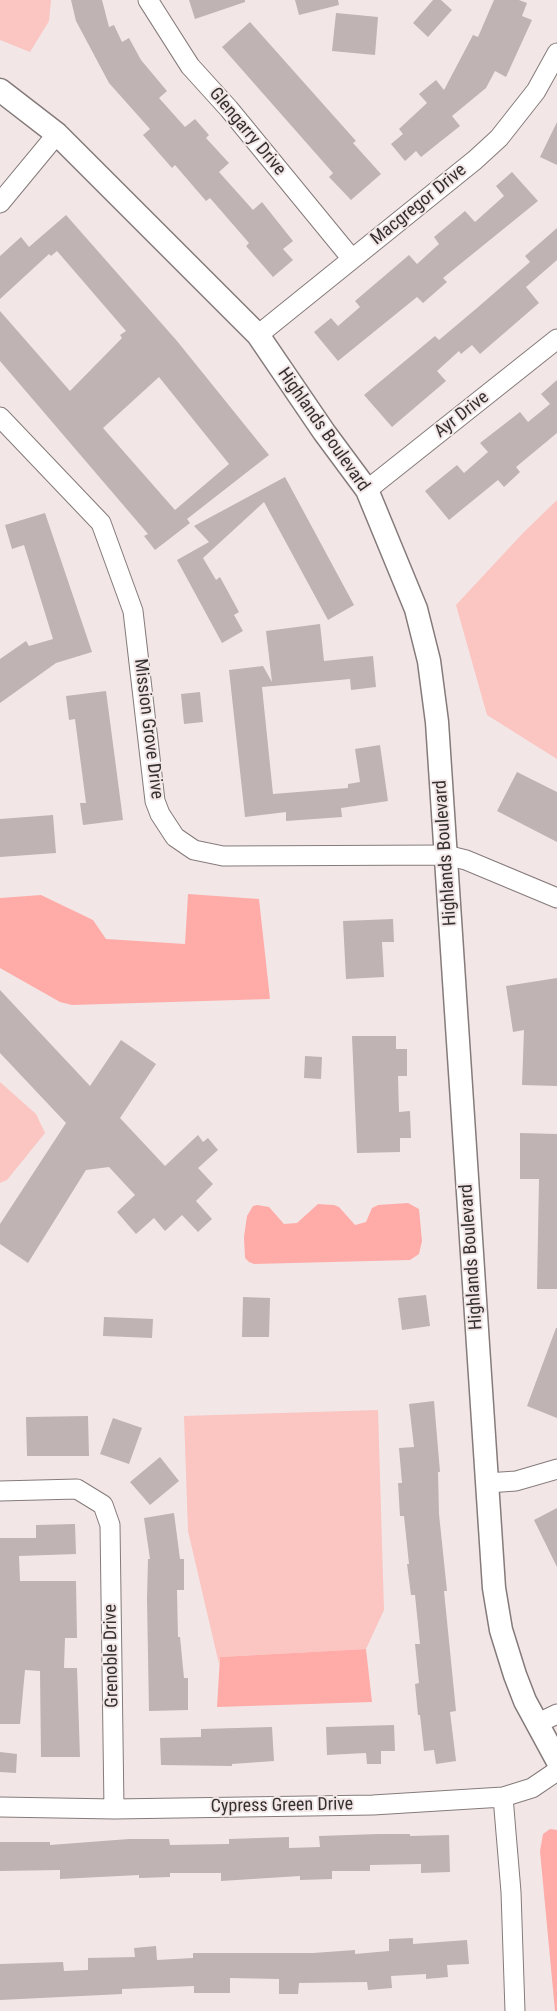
<!DOCTYPE html>
<html>
<head>
<meta charset="utf-8">
<style>
  body { margin:0 }
  canvas { display:block; background:#f2e6e6 }
</style>
</head>
<body>
<canvas width="557" height="2011"></canvas>
<script>
const ctx = document.querySelector('canvas').getContext('2d');
ctx.lineJoin = 'round';
function paint(path, color) {
  ctx.fillStyle = color;
  ctx.fill(path, 'evenodd');
}
function shape(rows) {
  const path = new Path2D();
  for (const r of rows) {
    path.moveTo(r[0], r[1]);
    for (let i = 2; i < r.length; i += 2) path.lineTo(r[i], r[i + 1]);
  }
  return path;
}
function strokePath(path, color, width, dash) {
  ctx.strokeStyle = color;
  ctx.lineWidth = width;
  ctx.lineCap = dash ? 'butt' : 'round';
  ctx.setLineDash(dash || []);
  ctx.stroke(path);
}
function write(font, color, halo, rows, align = 'center') {
  ctx.font = font + ' "Roboto Condensed",sans-serif';
  ctx.lineWidth = 4;
  ctx.setLineDash([]);
  ctx.textBaseline = 'middle';
  ctx.strokeStyle = halo;
  ctx.fillStyle = color;
  for (const [text, x, y, turn = 0] of rows) {
    ctx.save();
    ctx.translate(x, y);
    ctx.rotate((+turn || 0) * Math.PI / 180);
    ctx.textAlign = isNaN(turn) ? turn : align;
    if (halo) ctx.strokeText(text, 0, 0);
    ctx.fillText(text, 0, 0);
    ctx.restore();
  }
}
paint(shape([
  [0,0,51,0,49,21,30,52,0,40],
  [557,500,557,759,487,715,456,605,523,533],
  [0,1082,36,1114,45,1133,7,1180,0,1183],
  [378,1410,384,1610,366,1649,220,1657,219,1664,188,1531,184,1416]
]), '#fbc5c2');
paint(shape([
  [188,894,259,899,270,999,72,1005,60,1002,0,968,0,898,41,895,93,920,106,939,185,944],
  [408,1203,419,1209,422,1241,419,1254,410,1260,254,1264,249,1262,245,1258,244,1237,247,1216,253,1206,257,1205,269,1207,284,1224,297,1223,318,1204,334,1205,339,1207,355,1225,366,1222,372,1208,378,1205],
  [366,1649,372,1702,217,1707,220,1657],
  [550,1829,557,1830,557,2011,555,2011,540,1851,543,1834]
]), '#ffaca9');
paint(shape([
  [71,0,102,0,109,27,114,25,122,42,129,38,141,60,167,91,159,98,185,127,195,119,209,135,206,138,229,163,219,172,253,210,262,202,293,241,283,249,293,260,273,277,246,246,249,243,210,198,206,201,175,165,172,168,143,135,150,129,109,83,76,21],
  [189,0,245,0,245,2,195,19],
  [295,0,338,0,339,5,299,15],
  [433,0,441,0,452,10,428,37,413,23],
  [494,0,519,0,527,3,522,16,532,20,506,77,495,71,486,88,452,116,460,126,421,157,416,151,405,161,391,144,403,134,399,129,427,103,419,94,436,80,444,90,473,35,478,37],
  [336,13,378,17,375,55,332,51],
  [250,22,356,141,353,143,381,174,351,200,329,177,333,173,222,47],
  [557,122,557,165,540,157],
  [512,172,538,201,443,278,447,282,423,303,417,297,338,361,314,332,331,318,338,326,360,307,355,301,409,255,417,264,439,244,434,237,465,211,475,222,504,196,496,186],
  [66,215,177,341,269,455,187,519,190,523,155,550,144,536,148,534,0,361,0,311,70,391,122,338,120,335,126,331,57,251,51,256,49,254,0,299,0,256,21,237,29,247],
  [159,377,229,464,175,510,103,428],
  [557,228,557,260,526,287,539,303,480,354,472,345,461,354,459,351,437,371,446,381,392,427,364,395,435,336,439,340,477,308,530,262,525,256],
  [557,380,557,433,516,467,520,472,504,487,498,480,449,520,425,491,457,465,464,473,488,452,480,443,520,412,528,422,550,404,541,394],
  [285,477,354,605,328,620,264,502,203,558,216,580,220,577,239,612,234,615,243,631,222,643,177,560,209,542,194,526],
  [45,513,92,652,56,663,0,703,0,659,26,641,29,646,53,639,24,545,12,549,5,525],
  [320,624,324,661,373,656,376,687,351,690,350,679,262,687,273,794,348,788,348,784,360,782,355,749,380,745,388,801,341,808,342,817,286,821,286,812,245,817,229,670,263,666,272,682,266,631],
  [106,691,123,820,83,825,80,803,86,803,75,719,69,720,66,696],
  [200,692,203,722,184,724,181,694],
  [517,772,557,792,557,842,497,811],
  [53,815,56,853,0,857,0,819],
  [393,919,394,942,382,942,384,977,346,979,343,921],
  [557,978,557,1086,522,1085,524,1030,513,1032,506,986],
  [0,990,90,1086,121,1040,156,1064,120,1118,165,1166,198,1135,203,1142,208,1138,218,1150,198,1168,213,1184,196,1201,212,1219,198,1232,182,1215,165,1231,154,1218,136,1234,117,1212,135,1195,109,1167,86,1170,28,1263,0,1244,0,1224,66,1123,0,1053],
  [352,1036,396,1036,396,1049,407,1049,407,1076,398,1076,399,1112,410,1111,411,1138,400,1138,400,1152,357,1153],
  [305,1056,322,1057,321,1079,304,1078],
  [520,1133,557,1134,557,1289,537,1289,539,1179,520,1179],
  [426,1295,430,1326,402,1330,398,1298],
  [243,1297,270,1298,269,1337,242,1337],
  [104,1317,153,1319,152,1338,103,1336],
  [556,1328,557,1328,557,1418,527,1406],
  [434,1401,440,1472,438,1472,439,1514,447,1591,444,1591,456,1711,450,1712,456,1761,436,1764,434,1750,424,1751,420,1715,418,1715,415,1684,419,1683,415,1644,420,1644,415,1595,411,1595,407,1564,409,1564,404,1516,400,1516,398,1483,402,1483,399,1448,414,1447,409,1404],
  [88,1416,89,1456,27,1456,26,1417],
  [113,1418,142,1428,129,1464,100,1454],
  [160,1457,179,1481,150,1505,130,1482],
  [557,1508,557,1567,534,1520],
  [174,1513,180,1559,184,1559,184,1590,177,1590,178,1637,180,1637,184,1678,188,1678,188,1710,149,1711,147,1599,148,1559,150,1559,144,1518],
  [75,1524,76,1554,19,1556,20,1581,76,1581,77,1638,65,1638,64,1668,77,1668,80,1757,41,1757,40,1671,25,1670,20,1724,0,1724,0,1538,36,1538,36,1525],
  [394,1725,395,1751,381,1751,381,1764,367,1764,366,1753,327,1755,326,1727],
  [272,1727,274,1761,232,1764,232,1766,161,1765,160,1738,201,1737,201,1729],
  [0,1752,17,1754,16,1773,0,1772],
  [379,1834,410,1834,410,1836,449,1835,450,1872,421,1873,421,1864,370,1865,370,1871,332,1871,332,1879,300,1880,300,1876,221,1881,221,1873,170,1873,170,1877,139,1878,139,1875,60,1879,60,1870,0,1871,0,1842,50,1842,50,1845,129,1839,169,1839,170,1845,229,1844,229,1839,289,1837,289,1848,320,1847,319,1836],
  [413,1938,413,1944,467,1940,469,1964,447,1965,448,1977,426,1979,426,1974,391,1976,392,1988,368,1990,367,1982,299,1983,298,1994,279,1994,279,1979,230,1978,230,1993,194,1993,194,1986,122,1989,122,1994,0,2000,0,1964,63,1962,64,1971,88,1970,88,1958,135,1957,134,1948,156,1946,157,1960,193,1958,193,1953,313,1953,355,1950,355,1954,389,1951,389,1939]
]), '#bfb4b3');
const minor = shape([
  [148,0,190,66,229,109,352,259],
  [0,203,57,134],
  [258,335,475,160,499,138,536,91,557,53],
  [0,417,101,523,133,611,155,801,160,814,175,837,194,850,223,856,446,855,466,860,557,898],
  [367,490,557,339],
  [487,1483,516,1481,557,1469],
  [0,1491,77,1489,103,1505,110,1525,114,1809],
  [536,1724,557,1714],
  [503,1797,511,1892,515,2011],
  [0,1807,114,1809,373,1805,503,1797,532,1788,557,1771]
]);
const tertiary = shape([
  [0,90,57,134,258,335,324,432,367,490,416,609,429,661,437,722,494,1588,501,1630,515,1675,525,1701,557,1760]
]);
strokePath(minor, '#857b7a', 21);
strokePath(tertiary, '#857b7a', 25);
strokePath(minor, '#fff', 19);
strokePath(tertiary, '#fff', 22);
write('18px', '#353131', '#f2e6e6', [
  ["Glengarry Drive",247,132,50],
  ["Macgregor Drive",419,205,-39],
  ["Ayr Drive",462,415,-38],
  ["Highlands Boulevard",323,430,55],
  ["Mission Grove Drive",148,729,83],
  ["Highlands Boulevard",446,853,-94],
  ["Highlands Boulevard",472,1257,-94],
  ["Grenoble Drive",112,1656,-91],
  ["Cypress Green Drive",282,1806,-1]
]);
</script>
</body>
</html>
